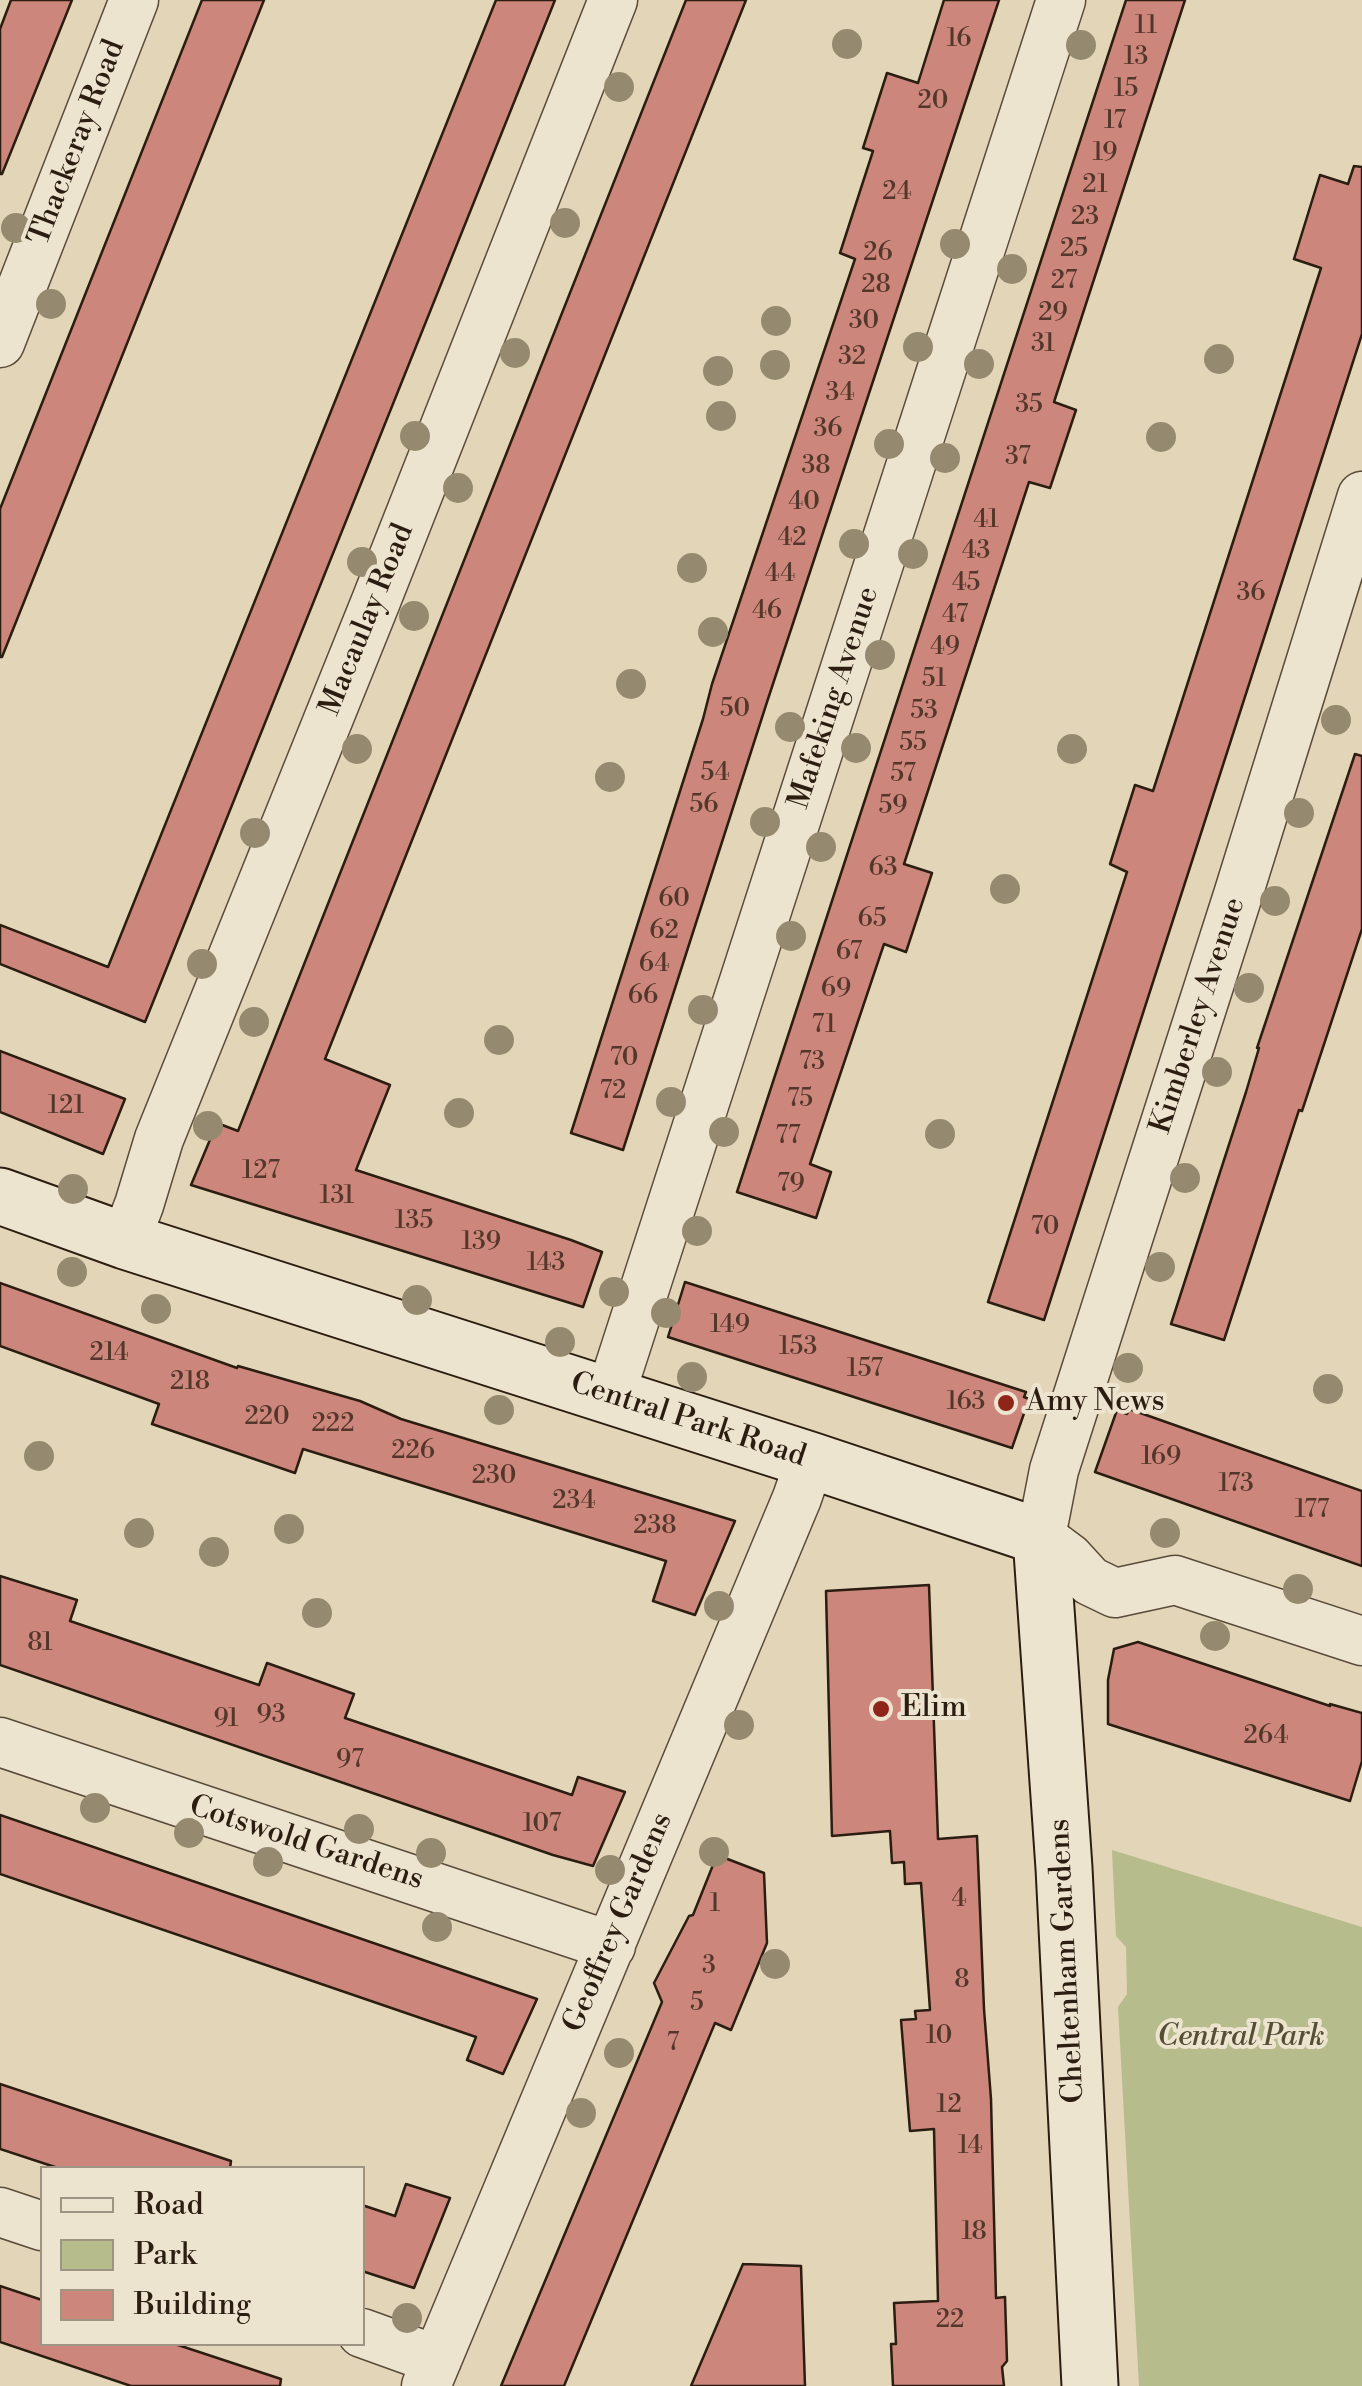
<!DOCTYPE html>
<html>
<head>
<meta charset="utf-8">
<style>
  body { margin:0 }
  #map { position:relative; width:1362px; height:2386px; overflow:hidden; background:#e3d5b7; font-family:"Libre Bodoni",serif }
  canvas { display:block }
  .legend { position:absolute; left:40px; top:2166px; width:325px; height:180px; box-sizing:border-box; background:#ede4d0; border:2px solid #9f9483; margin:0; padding:12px 18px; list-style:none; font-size:30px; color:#2b1d10 }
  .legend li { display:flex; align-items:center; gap:20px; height:50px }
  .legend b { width:50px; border:2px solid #9f9483 }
</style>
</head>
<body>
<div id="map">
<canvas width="1362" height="2386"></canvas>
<ul class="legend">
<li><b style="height:12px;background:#ede4d0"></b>Road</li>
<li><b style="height:28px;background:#b6bc8c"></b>Park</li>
<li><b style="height:28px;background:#cd867b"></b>Building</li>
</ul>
</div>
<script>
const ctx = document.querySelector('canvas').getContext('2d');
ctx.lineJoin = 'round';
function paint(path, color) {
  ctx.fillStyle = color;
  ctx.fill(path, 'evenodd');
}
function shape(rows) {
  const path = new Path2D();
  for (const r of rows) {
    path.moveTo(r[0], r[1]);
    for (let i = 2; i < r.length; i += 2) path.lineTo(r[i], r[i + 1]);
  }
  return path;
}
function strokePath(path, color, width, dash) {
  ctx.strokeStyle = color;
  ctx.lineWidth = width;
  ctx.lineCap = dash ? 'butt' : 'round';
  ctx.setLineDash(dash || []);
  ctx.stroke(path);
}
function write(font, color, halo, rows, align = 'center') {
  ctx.font = font + ' "Libre Bodoni",serif';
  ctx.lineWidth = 8;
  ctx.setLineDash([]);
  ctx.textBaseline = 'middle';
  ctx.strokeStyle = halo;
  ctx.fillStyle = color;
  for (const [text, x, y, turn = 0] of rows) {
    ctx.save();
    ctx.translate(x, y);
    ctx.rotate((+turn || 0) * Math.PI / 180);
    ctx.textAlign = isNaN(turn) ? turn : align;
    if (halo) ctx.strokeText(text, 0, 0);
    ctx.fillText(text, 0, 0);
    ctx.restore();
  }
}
paint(shape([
  [1112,1850,1362,1927,1362,2386,1139,2386,1118,2007,1127,1994,1126,1947,1116,1936]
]), '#b6bc8c');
const building = shape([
  [11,0,72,0,2,174,0,174,0,29,11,0],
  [202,0,264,0,2,657,0,657,0,509,202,0],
  [496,0,555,0,145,1022,0,964,0,925,108,967,496,0],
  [686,0,746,0,325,1059,390,1085,356,1170,571,1240,602,1252,583,1307,191,1185,217,1123,238,1131,686,0],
  [944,0,999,0,767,702,623,1150,571,1133,703,719,712,684,855,259,840,253,873,151,863,148,887,73,918,83,944,0],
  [1126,0,1185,0,1054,402,1076,410,1050,488,1029,482,904,864,932,873,906,952,884,944,810,1164,831,1172,816,1218,737,1192,1126,0],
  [1354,166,1362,167,1362,334,1044,1320,988,1302,1127,872,1110,864,1135,785,1153,791,1321,268,1294,259,1320,175,1348,184,1354,166],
  [1355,754,1362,756,1362,929,1302,1111,1299,1110,1224,1340,1171,1324,1246,1092,1259,1048,1257,1048,1355,754],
  [0,1051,125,1099,103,1154,0,1112,0,1051],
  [685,1282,1026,1392,1024,1397,1029,1399,1012,1448,668,1337,685,1282],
  [0,1283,237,1368,238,1366,360,1401,401,1419,735,1521,695,1615,653,1601,666,1561,303,1449,295,1473,152,1424,159,1404,0,1346,0,1283],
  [1129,1409,1362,1491,1362,1566,1095,1472,1117,1410,1127,1414,1129,1409],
  [0,1576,77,1600,70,1621,259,1685,267,1663,354,1694,345,1718,572,1795,578,1777,625,1792,593,1866,553,1855,0,1665,0,1576],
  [929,1585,938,1839,977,1836,984,2009,991,2099,996,2298,1005,2297,1007,2361,1002,2367,1004,2386,893,2386,891,2344,896,2344,894,2303,938,2301,934,2129,910,2131,901,2020,916,2019,915,2011,930,2010,921,1883,905,1884,904,1862,892,1863,890,1831,832,1836,826,1591,929,1585],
  [1138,1642,1330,1706,1330,1704,1362,1713,1362,1761,1350,1801,1108,1724,1108,1680,1114,1649,1138,1642],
  [0,1815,493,1984,537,1999,503,2074,467,2060,476,2037,0,1874,0,1815],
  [717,1855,764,1873,767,1943,731,2030,715,2023,564,2386,501,2386,662,2002,654,1983,689,1916,693,1915,717,1855],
  [0,2084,231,2161,230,2168,58,2168,0,2149,0,2084],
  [406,2184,450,2198,414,2288,362,2271,362,2205,395,2216,406,2184],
  [743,2264,801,2266,805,2386,691,2386,743,2264],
  [0,2286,42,2300,42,2344,175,2344,281,2379,280,2386,131,2386,0,2342,0,2286]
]);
paint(building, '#cd867b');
strokePath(building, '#2b1d10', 2.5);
const minor = shape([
  [0,343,134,0],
  [1362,496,1238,895,1054,1470,1041,1537,1069,1558,1090,1581,1115,1593,1175,1580,1362,1641],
  [125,1241,139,1205,159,1139,376,601,613,0],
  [610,1396,1061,0],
  [0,1742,611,1946],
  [0,2212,42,2226],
  [362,2333,437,2360],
  [426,2386,797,1498,810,1460]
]);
const secondary = shape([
  [0,1196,125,1241,810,1460,1041,1537,1064,1868,1090,2386]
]);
strokePath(minor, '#594b3a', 51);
strokePath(secondary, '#2b1d10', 59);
strokePath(minor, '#ede4d0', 48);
strokePath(secondary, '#ede4d0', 55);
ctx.fillStyle = '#958a70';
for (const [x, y] of [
  [847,44],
  [1081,45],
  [619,87],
  [565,223],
  [16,228],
  [955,244],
  [1012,269],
  [51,304],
  [776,321],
  [918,347],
  [515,353],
  [1219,359],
  [979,364],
  [775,365],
  [718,371],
  [721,416],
  [415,436],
  [1161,437],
  [889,444],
  [945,458],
  [458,488],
  [854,544],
  [913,554],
  [362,562],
  [692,568],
  [414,616],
  [713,632],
  [880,655],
  [631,684],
  [1336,720],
  [790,727],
  [856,748],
  [357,749],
  [1072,749],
  [610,777],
  [1299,813],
  [765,822],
  [255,833],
  [821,847],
  [1005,889],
  [1275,901],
  [791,936],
  [202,964],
  [1249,988],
  [703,1010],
  [254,1022],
  [499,1040],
  [1217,1072],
  [671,1102],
  [459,1113],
  [208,1126],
  [724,1132],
  [940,1134],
  [1185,1178],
  [73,1189],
  [697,1231],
  [1160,1267],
  [72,1272],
  [614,1292],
  [417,1300],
  [156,1309],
  [666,1313],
  [560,1342],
  [1128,1368],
  [692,1377],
  [1328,1389],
  [499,1410],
  [39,1456],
  [289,1529],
  [139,1533],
  [1165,1533],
  [214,1552],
  [1298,1589],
  [719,1606],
  [317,1613],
  [1215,1636],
  [739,1725],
  [95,1808],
  [359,1829],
  [189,1833],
  [714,1852],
  [431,1853],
  [268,1862],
  [610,1870],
  [437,1927],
  [775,1964],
  [619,2053],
  [581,2113],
  [407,2318]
]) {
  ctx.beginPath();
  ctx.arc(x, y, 15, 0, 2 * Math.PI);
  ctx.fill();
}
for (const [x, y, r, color] of [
  [1006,1403,10,"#8f2418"],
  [881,1709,10,"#8f2418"]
]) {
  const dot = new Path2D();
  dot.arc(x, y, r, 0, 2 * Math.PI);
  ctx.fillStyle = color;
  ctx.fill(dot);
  strokePath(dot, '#ede4d0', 4);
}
write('25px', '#54372b', null, [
  ["11",1146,27],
  ["16",959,40],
  ["13",1136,58],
  ["15",1126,90],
  ["20",933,102],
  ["17",1115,122],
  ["19",1105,154],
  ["21",1095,186],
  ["24",897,193],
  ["23",1085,218],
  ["25",1074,250],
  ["26",878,254],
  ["27",1064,282],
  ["28",876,286],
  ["29",1053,314],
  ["30",864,322],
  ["31",1043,345],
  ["32",852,358],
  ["34",840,394],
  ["35",1029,406],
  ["36",828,430],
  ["37",1018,458],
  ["38",816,467],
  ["40",804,503],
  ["41",986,521],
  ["42",792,539],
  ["43",976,552],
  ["44",780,575],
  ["45",966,584],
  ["36",1251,594],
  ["46",767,612],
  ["47",955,616],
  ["49",945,648],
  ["51",934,680],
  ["50",735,710],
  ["53",924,712],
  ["55",913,744],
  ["54",715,774],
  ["57",903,775],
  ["56",704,806],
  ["59",893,807],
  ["63",883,869],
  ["60",674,900],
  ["65",872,920],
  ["62",664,932],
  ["67",849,953],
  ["64",654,965],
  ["69",836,990],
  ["66",643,997],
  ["71",824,1026],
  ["70",624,1059],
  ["73",812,1063],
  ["72",613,1092],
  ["75",800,1100],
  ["121",66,1107],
  ["77",788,1137],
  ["127",261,1172],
  ["79",791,1185],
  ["131",337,1197],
  ["135",414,1222],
  ["70",1045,1228],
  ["139",481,1243],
  ["143",546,1264],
  ["149",730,1326],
  ["153",798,1348],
  ["214",109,1354],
  ["157",865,1370],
  ["218",190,1383],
  ["163",966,1403],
  ["220",267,1418],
  ["222",333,1425],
  ["226",413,1452],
  ["169",1161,1458],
  ["230",494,1477],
  ["173",1236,1485],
  ["234",574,1502],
  ["177",1312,1511],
  ["238",655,1527],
  ["81",40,1644],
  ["93",271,1716],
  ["91",226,1720],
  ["264",1266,1737],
  ["97",350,1761],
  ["107",542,1825],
  ["4",959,1900],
  ["1",715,1905],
  ["3",709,1967],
  ["8",962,1981],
  ["5",697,2004],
  ["10",939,2037],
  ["7",673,2044],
  ["12",949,2106],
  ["14",970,2147],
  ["18",974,2233],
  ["22",950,2321]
]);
write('30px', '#2b1d10', '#ede4d0', [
  ["Thackeray Road",78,143,-69],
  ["Macaulay Road",368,620,-68],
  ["Mafeking Avenue",835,698,-72],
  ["Kimberley Avenue",1199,1016,-72],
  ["Central Park Road",688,1421,18],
  ["Cotswold Gardens",306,1844,18],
  ["Geoffrey Gardens",619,1923,-67],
  ["Cheltenham Gardens",1068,1961,-93]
]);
write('30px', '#2b1d10', '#ede4d0', [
  ["Amy News",1026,1403],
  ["Elim",901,1709]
], 'left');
write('italic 30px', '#554d35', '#ede4d0', [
  ["Central Park",1241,2038]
]);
</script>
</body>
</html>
